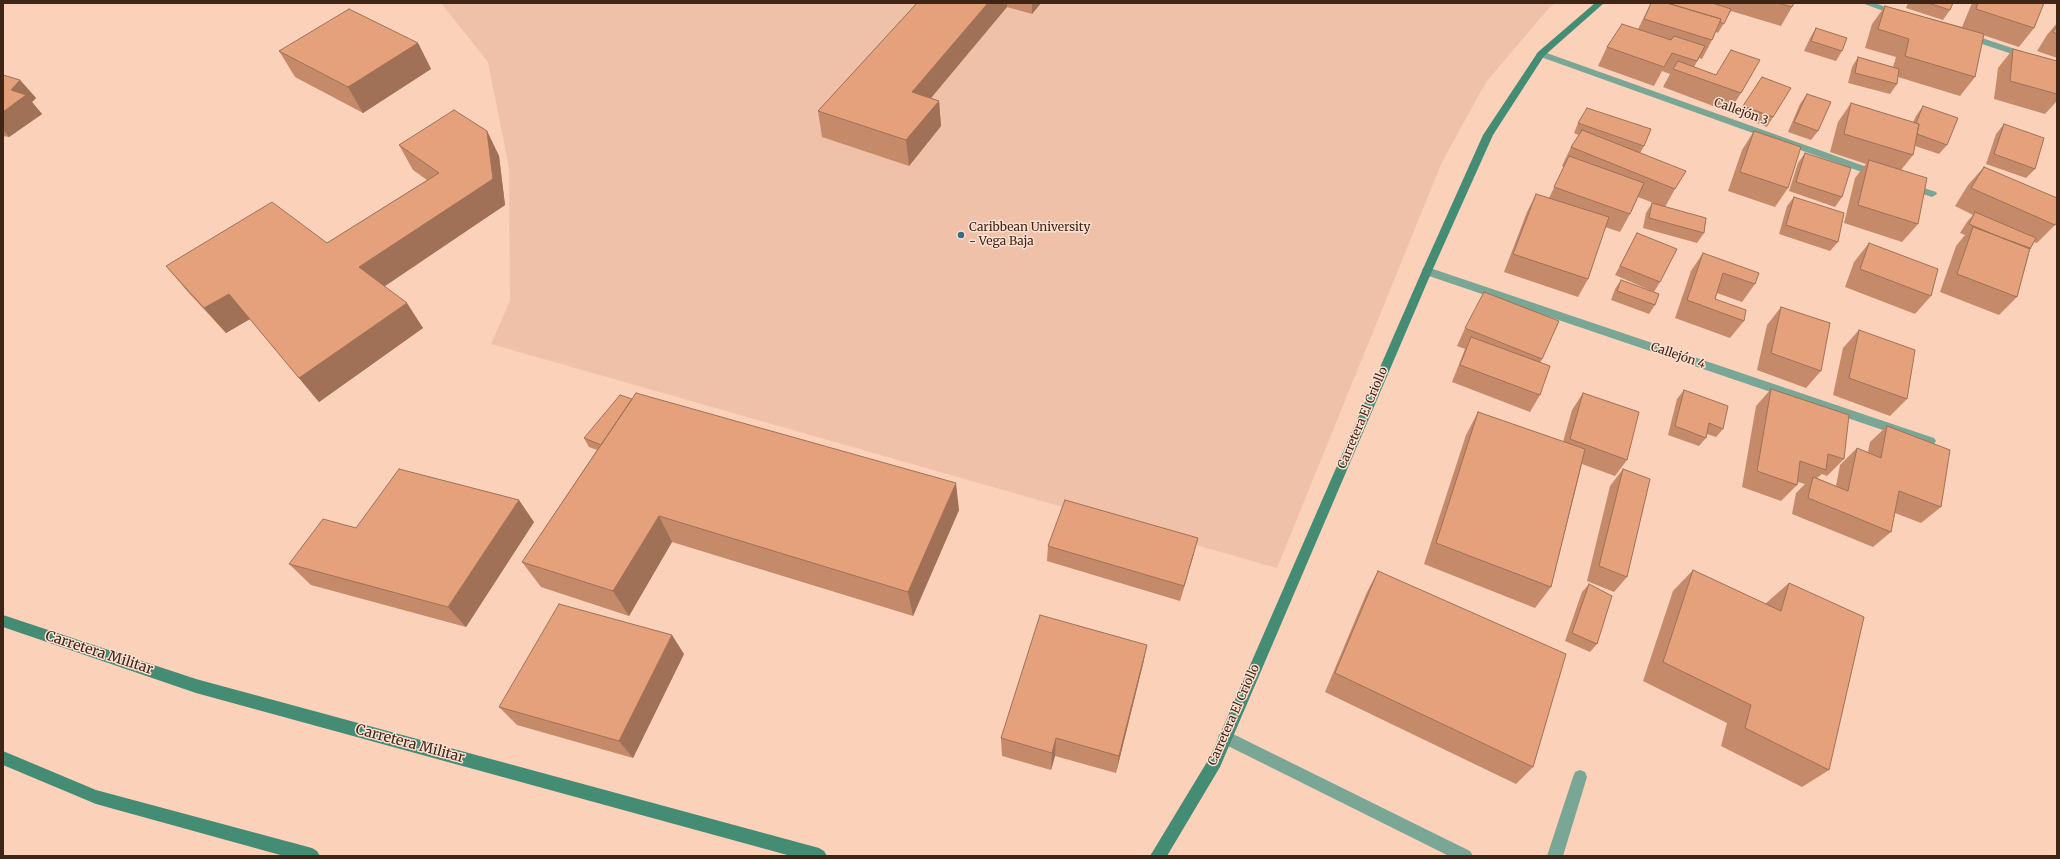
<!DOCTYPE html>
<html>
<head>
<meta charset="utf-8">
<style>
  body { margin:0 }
  #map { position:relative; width:2060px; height:859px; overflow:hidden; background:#fbd1ba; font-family:Merriweather,serif }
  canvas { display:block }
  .frame { position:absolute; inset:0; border:4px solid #3f2516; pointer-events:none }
</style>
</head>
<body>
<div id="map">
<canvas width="2060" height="859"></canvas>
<div class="frame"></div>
</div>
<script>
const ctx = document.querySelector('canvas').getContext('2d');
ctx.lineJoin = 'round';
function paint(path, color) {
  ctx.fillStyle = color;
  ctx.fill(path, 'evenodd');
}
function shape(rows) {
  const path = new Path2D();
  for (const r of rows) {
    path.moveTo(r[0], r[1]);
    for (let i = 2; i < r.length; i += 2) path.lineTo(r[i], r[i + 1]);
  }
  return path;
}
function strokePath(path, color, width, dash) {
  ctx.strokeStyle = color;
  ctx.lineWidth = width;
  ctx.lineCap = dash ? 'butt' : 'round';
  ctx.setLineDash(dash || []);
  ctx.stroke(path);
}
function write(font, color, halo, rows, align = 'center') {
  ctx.font = font + ' Merriweather,serif';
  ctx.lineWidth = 3;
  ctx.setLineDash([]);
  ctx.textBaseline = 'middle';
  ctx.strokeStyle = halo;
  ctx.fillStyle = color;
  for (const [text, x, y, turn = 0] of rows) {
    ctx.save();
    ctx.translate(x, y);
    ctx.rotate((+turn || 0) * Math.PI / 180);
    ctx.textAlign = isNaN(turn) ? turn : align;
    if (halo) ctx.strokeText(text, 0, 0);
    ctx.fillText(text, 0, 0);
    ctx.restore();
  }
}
paint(shape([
  [441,3,1555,3,1549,8,1486,82,1442,162,1277,568,491,344,510,301,509,168,488,62]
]), '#eec1a8');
paint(shape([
  [1225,730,1470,851,1473,856,1449,856,1220,742,1218,737,1220,732,1225,730],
  [1580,770,1585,772,1587,777,1563,856,1547,856,1573,777,1575,772,1580,770]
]), '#7aa696');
paint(shape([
  [1862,3,1875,3,1901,13,1900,15,1894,15,1862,3],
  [1967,33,2057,63,2057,69,1964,38,1963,36,1967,33],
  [1541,51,1881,172,1882,174,1881,176,1873,176,1538,56,1536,54,1541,51],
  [1909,183,1936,192,1937,194,1932,197,1905,188,1904,186,1905,184,1909,183],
  [1427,267,1934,438,1936,441,1934,444,1930,446,1423,274,1422,271,1423,268,1427,267]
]), '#7aa696');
paint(shape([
  [1595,3,1604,3,1544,56,1493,135,1432,271,1220,767,1167,856,1150,856,1210,757,1422,271,1483,135,1538,52,1595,3],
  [3,615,196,679,819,848,824,851,827,856,791,856,196,693,3,627,3,615],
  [3,751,96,790,312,848,317,851,320,856,284,856,96,804,3,765,3,751]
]), '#458c75');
paint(shape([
  [917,3,1041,3,1032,14,1007,7,931,98,939,101,941,126,909,166,822,137,818,111],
  [1651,3,1716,4,1717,3,1794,3,1792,7,1781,26,1731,11,1718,33,1716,32,1712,40,1702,59,1699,58,1694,67,1741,93,1729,112,1663,87,1670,74,1662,71,1654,86,1598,66,1607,47,1638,29],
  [1908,3,1953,3,1950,10,1943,20,1906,8],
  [1972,3,2044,3,2034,28,2019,47,1983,35,1975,77,1960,96,1898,77,1897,84,1890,94,1848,83,1852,67,1858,57,1893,67,1896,57,1865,48,1872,24,1885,6,1962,27],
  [2057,23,2057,58,2037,51,2047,35],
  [1816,28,1842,51,1836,61,1804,51,1810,38],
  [418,43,431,69,363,113,295,77,279,51],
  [2013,49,2057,61,2057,101,2045,114,1994,99,1998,68],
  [3,75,20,80,36,98,32,102,42,114,9,137,3,136],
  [1762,77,1773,117,1767,127,1737,115],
  [1807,94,1818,131,1811,140,1788,132,1800,104],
  [1851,103,1913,122,1916,116,1923,106,1947,145,1939,154,1915,146,1913,155,1901,170,1918,224,1902,242,1844,223,1855,178,1866,164,1830,152,1838,122],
  [1578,123,1644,146,1640,153,1675,189,1665,207,1704,233,1697,243,1643,228,1646,213,1652,203,1656,204,1638,197,1630,214,1620,232,1605,227,1588,279,1578,297,1504,272,1527,212,1536,194,1549,198,1564,167,1562,166,1571,147,1579,135,1574,133],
  [2004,124,2035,169,2026,178,1986,164,1996,134],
  [487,131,499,156,505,205,385,286,423,328,319,402,250,319,226,333,187,291,166,266,327,243,427,180,413,170,399,145],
  [1754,131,1788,188,1775,207,1728,191,1742,150],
  [1805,153,1842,197,1835,207,1789,191,1798,163],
  [1984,167,2055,225,2037,243,2034,242,2030,249,2017,297,1999,315,1940,292,1956,246,1965,235,1960,233,1967,222,1973,215,1955,206,1968,185],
  [1794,197,1838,242,1830,251,1779,234,1787,206],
  [1637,233,1660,282,1654,292,1615,275],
  [1869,243,1931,296,1915,314,1845,287,1854,262],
  [1703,253,1755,284,1742,302,1717,293,1715,299,1744,321,1730,338,1675,318,1691,271],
  [1621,280,1655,305,1649,314,1611,300,1615,289],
  [1781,307,1821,371,1806,388,1757,370,1767,325],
  [1465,328,1542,359,1540,363,1540,395,1530,412,1452,382,1465,349,1457,346],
  [1859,330,1907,399,1890,416,1833,395,1843,348],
  [1771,389,1844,459,1827,476,1822,474,1817,478,1836,486,1840,465,1857,448,1868,452,1870,442,1887,426,1941,507,1921,523,1895,513,1891,532,1873,547,1792,514,1796,493,1805,484,1798,482,1797,485,1781,501,1742,487,1756,406],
  [1684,390,1723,429,1716,437,1707,434,1706,438,1699,446,1668,435,1677,399],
  [1583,393,1627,460,1615,476,1582,464,1551,587,1535,608,1424,564,1466,435,1478,412,1563,442,1572,410],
  [632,399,959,510,913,616,672,542,629,616,541,587,522,562,597,450,589,447,584,438],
  [1623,469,1627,577,1614,592,1587,581,1610,486],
  [534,522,466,627,311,585,289,564,356,528],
  [1048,546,1194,553,1180,601,1047,561],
  [1693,570,1765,604,1789,583,1829,770,1802,787,1721,746,1727,723,1643,681,1673,591],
  [1378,571,1533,767,1516,784,1325,692,1367,592],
  [1589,584,1597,644,1590,652,1565,641,1582,592],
  [1147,645,1143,664,1116,773,1055,756,1051,770,1002,756,1001,738],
  [684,654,633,758,517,725,499,707]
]), '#c48a6a');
paint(shape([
  [988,3,1007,3,1007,7,915,117,912,92],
  [1032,3,1041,3,1032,14],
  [418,43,431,69,363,113,348,87],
  [20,80,36,98,32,102,42,114,9,137,3,130,3,112,11,90],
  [939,101,941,126,909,166,906,140],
  [487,131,499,156,505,205,376,292,359,267],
  [229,294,250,319,226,333,204,308],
  [407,303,423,328,319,402,299,378],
  [956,483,959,510,913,616,908,592],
  [519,500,534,522,466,627,448,607],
  [659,516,672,542,629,616,613,591],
  [1198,538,1194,553,1180,601,1184,586],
  [672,635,684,654,633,758,619,741],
  [1147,645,1143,664,1116,773,1119,756],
  [1056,738,1055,756,1051,770,1052,753]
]), '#a07156');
const building = shape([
  [917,3,988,3,912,92,939,101,906,140,818,111,917,3],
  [1651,3,1667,3,1721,19,1712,40,1644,19,1651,3],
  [1667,3,1712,3,1731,9,1724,24,1720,22,1721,19,1667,3],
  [1777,3,1794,3,1792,7,1777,3],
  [1928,3,1953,3,1950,10,1928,3],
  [1978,3,2044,3,2034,28,1976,9,1978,3],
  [1885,6,1984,34,1975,77,1905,56,1909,39,1878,29,1885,6],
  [349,9,418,43,348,87,279,51,349,9],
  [1622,24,1671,40,1674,36,1705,46,1697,61,1672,53,1664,67,1607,47,1622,24],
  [2057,26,2057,34,2053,32,2057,26],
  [1816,28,1847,38,1842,51,1811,41,1816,28],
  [2013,49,2057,61,2057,94,2010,81,2013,49],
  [1731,50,1760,60,1741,93,1673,69,1678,61,1716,75,1731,50],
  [1858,57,1899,69,1897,84,1855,73,1858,57],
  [3,75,20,80,11,90,26,95,3,112,3,75],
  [1762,77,1791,88,1773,117,1743,106,1762,77],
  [1807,94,1831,102,1818,131,1794,122,1807,94],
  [1851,103,1919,124,1913,155,1844,134,1851,103],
  [1923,106,1958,118,1947,145,1917,134,1919,124,1916,123,1923,106],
  [1587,108,1651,129,1644,146,1578,123,1587,108],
  [454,110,487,131,493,179,359,267,407,303,299,378,229,294,204,308,166,266,272,202,327,243,439,173,399,145,454,110],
  [2004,124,2044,138,2035,169,1994,154,2004,124],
  [1582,130,1686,171,1675,189,1571,147,1582,130],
  [1754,131,1801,147,1788,188,1740,172,1754,131],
  [1805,153,1851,168,1842,197,1796,182,1805,153],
  [1569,156,1644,183,1630,214,1554,187,1569,156],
  [1869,160,1927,178,1918,224,1858,205,1869,160],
  [1984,167,2057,198,2057,222,2055,225,1971,188,1984,167],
  [1536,194,1609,217,1588,279,1513,254,1536,194],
  [1794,197,1844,213,1838,242,1786,225,1794,197],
  [1652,203,1706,218,1704,233,1649,218,1652,203],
  [1975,212,2036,238,2030,249,2002,238,1969,224,1975,212],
  [1973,227,2030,248,2017,297,1957,274,1973,227],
  [1637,233,1677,249,1660,282,1620,266,1637,233],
  [1869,243,1938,269,1931,296,1860,269,1869,243],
  [1703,253,1759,273,1755,284,1723,273,1715,299,1746,310,1744,321,1687,300,1703,253],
  [1621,280,1659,294,1655,305,1617,291,1621,280],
  [1484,292,1559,321,1542,359,1465,328,1484,292],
  [1781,307,1830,323,1821,371,1771,353,1781,307],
  [1859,330,1915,350,1907,399,1849,378,1859,330],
  [1471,337,1550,366,1540,395,1460,365,1471,337],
  [1771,389,1849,415,1844,459,1828,454,1826,470,1800,461,1797,485,1757,471,1771,389],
  [1684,390,1728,406,1723,429,1709,423,1706,438,1675,426,1684,390],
  [636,393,956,483,908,592,659,516,613,591,522,562,636,393],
  [1583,393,1639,412,1627,460,1570,439,1583,393],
  [620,395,632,399,601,445,584,438,620,395],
  [1478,412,1585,449,1551,587,1436,543,1478,412],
  [1887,426,1950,450,1941,507,1899,491,1891,532,1808,498,1813,477,1848,491,1857,448,1881,458,1887,426],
  [399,469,519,500,448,607,289,564,323,519,356,528,399,469],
  [1623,469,1650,479,1627,577,1599,566,1623,469],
  [1065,500,1198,538,1184,586,1048,546,1065,500],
  [1693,570,1781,611,1789,583,1864,617,1829,770,1745,728,1751,705,1663,662,1693,570],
  [1378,571,1566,654,1533,767,1335,673,1378,571],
  [1589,584,1612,596,1597,644,1572,633,1589,584],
  [559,604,672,635,619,741,499,707,559,604],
  [1040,615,1147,645,1119,756,1056,738,1052,753,1001,738,1040,615]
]);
paint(building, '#e4a17b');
strokePath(building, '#a07156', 1);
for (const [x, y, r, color] of [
  [961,235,4,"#356d87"]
]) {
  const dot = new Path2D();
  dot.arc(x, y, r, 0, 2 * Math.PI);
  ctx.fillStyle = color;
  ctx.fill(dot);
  strokePath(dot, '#fee1d2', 1.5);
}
write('12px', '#3f2516', '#fee1d2', [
  ["Callejón 3",1741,112,20],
  ["Callejón 4",1678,356,19],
  ["Carretera El Criollo",1363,418,-67],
  ["Carretera El Criollo",1234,715,-66]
]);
write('12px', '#3f2516', '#fee1d2', [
  ["Caribbean University",969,228],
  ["- Vega Baja",969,242]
], 'left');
write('14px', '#3f2516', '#fee1d2', [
  ["Carretera Militar",99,653,18],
  ["Carretera Militar",410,744,15]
]);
</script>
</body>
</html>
